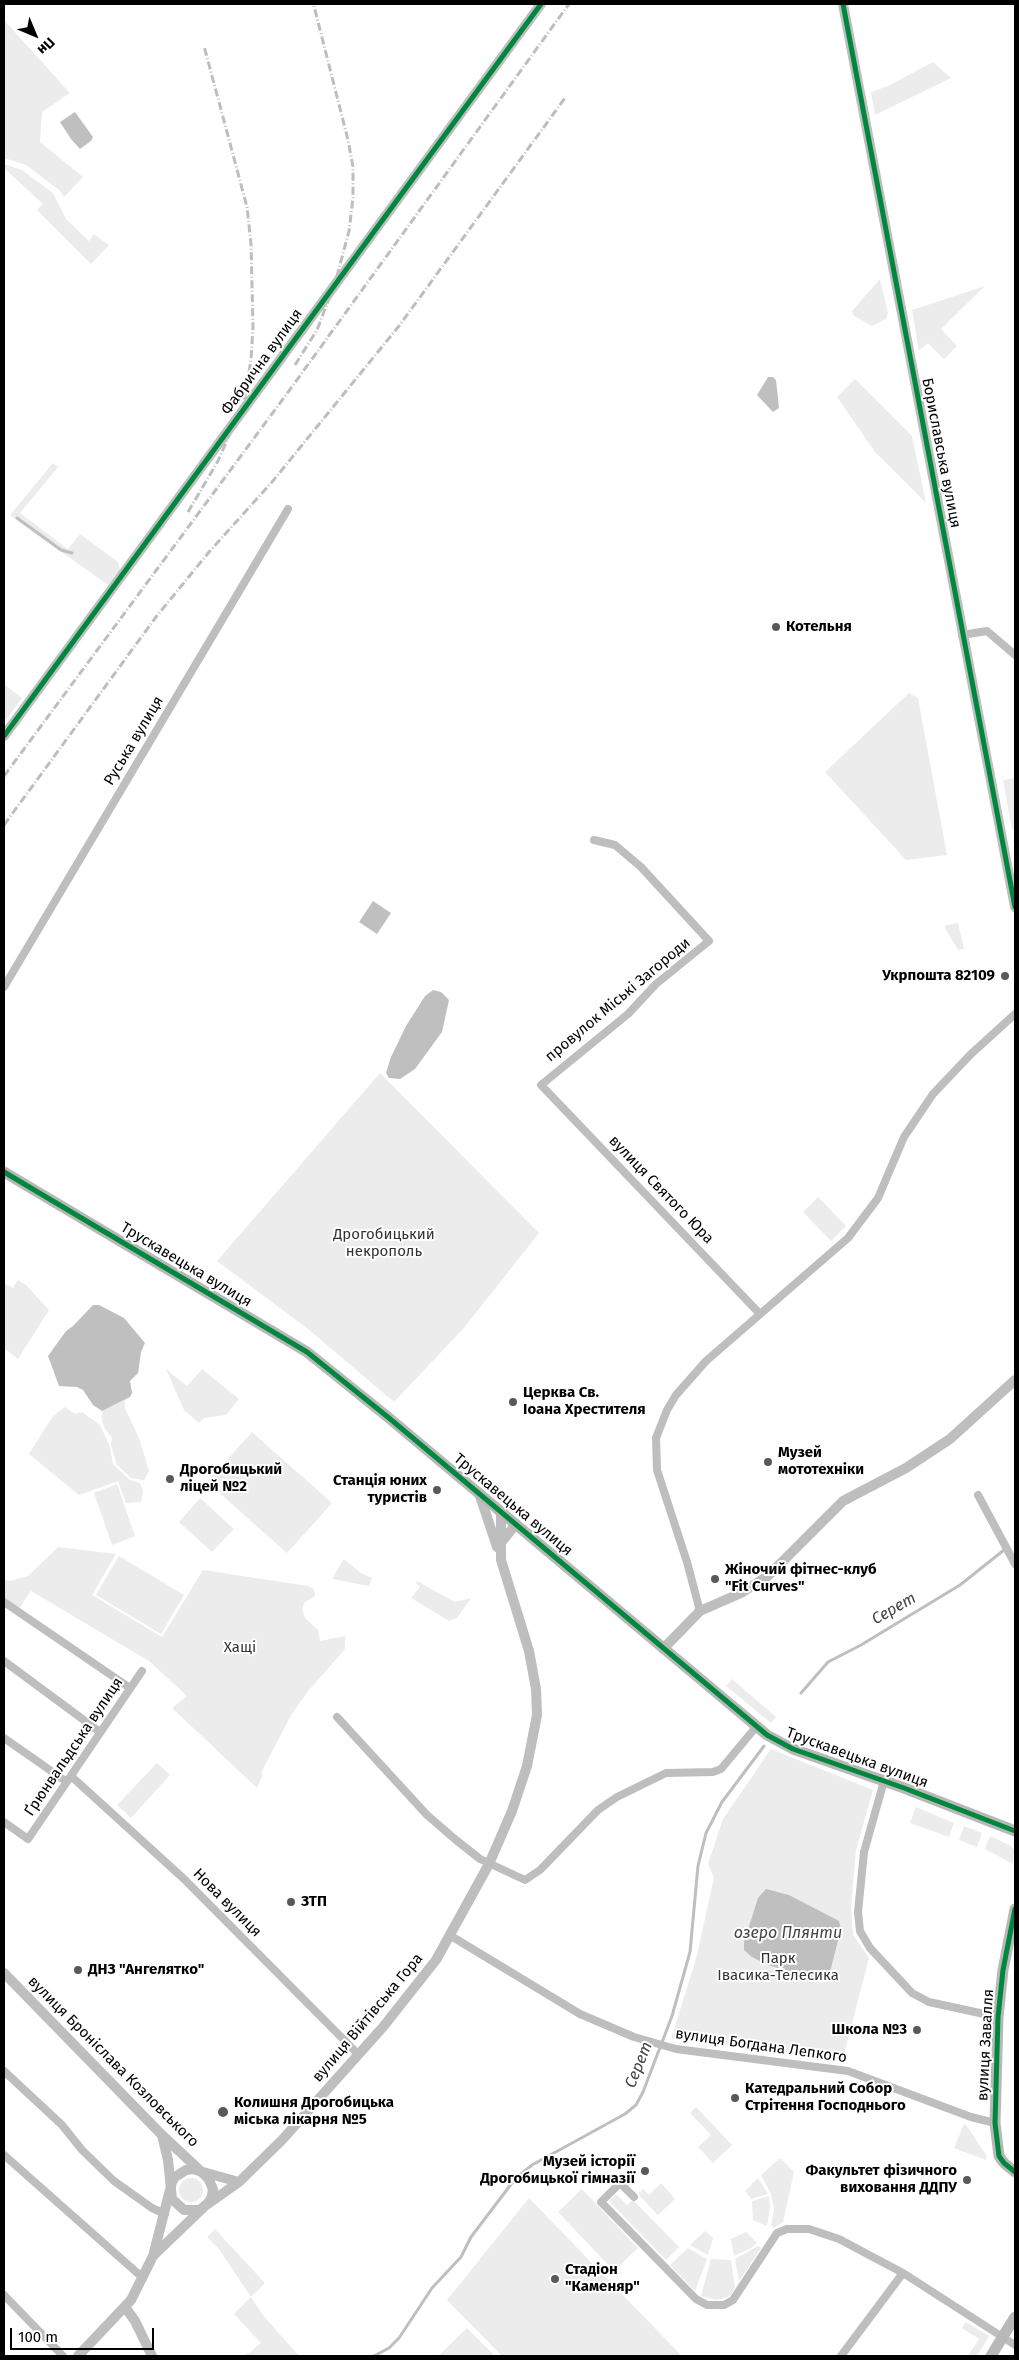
<!DOCTYPE html>
<html>
<head>
<meta charset="utf-8">
<style>
  body { margin:0 }
  #map { position:relative; width:1019px; height:2360px; overflow:hidden; background:#fff; font-family:"Fira Sans",sans-serif }
  canvas { display:block }
  .frame { position:absolute; inset:0; border:5px solid #000; pointer-events:none }
  .north { position:absolute; left:10px; top:10px; width:50px; height:50px; -webkit-text-stroke:4px #fff; paint-order:stroke; rotate:135deg; font-size:14px; font-weight:700; line-height:20px; text-align:center; color:#000 }
  .north::after { content:''; display:block; margin:auto; width:18px; height:22px; background:#000; clip-path:polygon(50% 0,100% 100%,50% 72%,0 100%) }
  .scale { position:absolute; left:10px; top:2328px; width:144px; height:22px; box-sizing:border-box; border:2px solid #000; border-top:0; padding-left:6px; font-size:15px; line-height:18px; white-space:nowrap; color:#000; -webkit-text-stroke:4px #fff; paint-order:stroke }
</style>
</head>
<body>
<div id="map">
<canvas width="1019" height="2360"></canvas>
<div class="frame"></div>
<div class="north">Пн</div>
<div class="scale">100 m</div>
</div>
<script>
const ctx = document.querySelector('canvas').getContext('2d');
ctx.lineJoin = 'round';
function paint(path, color) {
  ctx.fillStyle = color;
  ctx.fill(path, 'evenodd');
}
function shape(rows) {
  const path = new Path2D();
  for (const r of rows) {
    if (r.length === 3) {
      path.moveTo(r[0] + r[2], r[1]);
      path.arc(r[0], r[1], r[2], 0, 2 * Math.PI);
      continue;
    }
    path.moveTo(r[0], r[1]);
    for (let i = 2; i < r.length; i += 2) path.lineTo(r[i], r[i + 1]);
  }
  return path;
}
function strokePath(path, color, width, dash) {
  ctx.strokeStyle = color;
  ctx.lineWidth = width;
  ctx.lineCap = dash ? 'butt' : 'round';
  ctx.setLineDash(dash || []);
  ctx.stroke(path);
}
function write(font, color, halo, rows, align = 'center') {
  ctx.font = font + ' "Fira Sans",sans-serif';
  ctx.lineWidth = 4;
  ctx.setLineDash([]);
  ctx.textBaseline = 'middle';
  ctx.strokeStyle = halo;
  ctx.fillStyle = color;
  for (const [text, x, y, turn = 0] of rows) {
    ctx.save();
    ctx.translate(x, y);
    ctx.rotate((+turn || 0) * Math.PI / 180);
    ctx.textAlign = isNaN(turn) ? turn : align;
    if (halo) ctx.strokeText(text, 0, 0);
    ctx.fillText(text, 0, 0);
    ctx.restore();
  }
}
paint(shape([
  [4,20,70,93,42,112,40,142,83,177,64,197,59,190,26,165,4,158],
  [933,62,951,78,875,115,871,92,888,86],
  [4,164,22,170,53,193,66,219,89,241,94,234,109,245,91,264,37,210,43,204,4,168],
  [880,279,888,313,886,319,872,326,854,316,852,311],
  [985,286,941,329,957,346,944,359,928,343,919,351,912,310],
  [855,379,912,436,926,503,875,452,837,397],
  [53,463,58,467,20,513,68,549,80,534,118,562,120,570,108,585,10,515],
  [4,684,22,698,7,719,4,720],
  [909,693,918,698,947,855,906,860,825,772],
  [1015,778,1015,829,1012,830,1003,780],
  [958,923,964,949,958,950,944,926],
  [380,1073,539,1233,463,1329,394,1402,308,1329,217,1261],
  [818,1197,846,1226,831,1241,803,1212],
  [18,1280,26,1285,49,1310,18,1359,4,1348,4,1283,13,1288],
  [166,1369,187,1386,202,1369,239,1399,226,1415,204,1418,199,1423,184,1410],
  [125,1400,125,1408,139,1438,149,1471,144,1480,131,1478,117,1465,111,1445,112,1438,105,1429,102,1421,102,1411],
  [65,1407,75,1414,82,1412,100,1425,110,1447,113,1464,130,1480,140,1483,143,1491,141,1502,126,1503,118,1481,79,1495,29,1454,53,1416],
  [252,1432,332,1503,287,1553,207,1482],
  [117,1484,135,1536,112,1545,94,1493],
  [200,1498,234,1529,212,1552,179,1522],
  [58,1547,116,1554,92,1595,162,1637,203,1570,308,1586,314,1589,315,1596,304,1603,302,1609,305,1618,318,1630,320,1641,345,1636,345,1649,309,1690,291,1715,261,1773,263,1774,257,1788,172,1708,187,1696,149,1661,31,1591,19,1609,4,1600,4,1580,10,1581,28,1576],
  [119,1556,184,1595,161,1634,96,1595],
  [344,1559,361,1573,372,1578,369,1586,332,1579],
  [415,1582,419,1582,455,1602,471,1598,457,1618,449,1621,411,1598,420,1587],
  [732,1679,776,1717,771,1723,726,1686],
  [771,1749,873,1790,856,1850,851,1907,853,1935,869,1958,843,2058,671,2039,696,1959,714,1878,708,1864,723,1819],
  [157,1763,170,1775,131,1818,117,1805],
  [916,1807,954,1823,949,1837,910,1823],
  [964,1826,982,1833,977,1847,959,1840],
  [990,1836,1011,1846,1014,1850,1013,1864,985,1849],
  [696,2107,732,2145,713,2163,698,2147,711,2135,690,2113],
  [964,2124,967,2126,986,2155,986,2160,954,2148],
  [780,2158,794,2172,783,2222,774,2228,771,2226,774,2209,771,2194,761,2175],
  [191,2190,12],
  [758,2178,768,2194,751,2199,745,2191],
  [661,2183,675,2199,658,2215,638,2194,643,2189,649,2195],
  [582,2189,638,2248,614,2271,558,2212],
  [616,2194,627,2205,633,2200,679,2247,666,2260,609,2201],
  [769,2196,770,2208,767,2226,753,2220,752,2201],
  [529,2198,680,2354,680,2356,502,2356,447,2300],
  [215,2229,265,2283,251,2297,262,2314,299,2356,242,2356,249,2353,261,2343,234,2314,251,2297,219,2249,207,2237],
  [705,2231,713,2238,708,2255,690,2245],
  [746,2232,757,2243,751,2248,734,2256,731,2239],
  [758,2246,761,2248,739,2281,735,2259],
  [688,2248,707,2259,695,2291,670,2265],
  [711,2259,731,2260,735,2288,731,2295,725,2298,716,2300,701,2296],
  [966,2322,989,2336,977,2356,968,2356,979,2339,962,2328],
  [467,2328,495,2356,438,2356]
]), '#ececec');
paint(shape([
  [75,112,93,137,91,141,80,149,71,139,60,122],
  [768,377,773,377,776,380,779,408,773,412,757,395],
  [373,901,391,913,377,934,359,922],
  [433,990,441,992,449,1000,442,1032,415,1069,400,1079,389,1078,386,1073,391,1057,406,1026,425,996],
  [93,1305,99,1305,124,1318,145,1343,141,1352,138,1373,130,1381,132,1393,130,1397,102,1411,93,1405,83,1390,77,1387,59,1386,48,1356,66,1331,73,1326],
  [766,1889,789,1895,839,1921,841,1929,829,1976,825,1981,822,1981,768,1965,752,1957,744,1950,744,1942,758,1898]
]), '#bfbfbf');
strokePath(shape([
  [17,518,61,550,72,553],
  [801,1693,828,1662,861,1645,960,1585,1004,1550],
  [374,2356,389,2348,399,2338,432,2288,461,2257,471,2237,515,2179,532,2165,625,2114,636,2105,643,2092,672,2016,690,1952,698,1866,706,1833,722,1802,764,1746]
]), '#bfbfbf', 3);
strokePath(shape([
  [962,635,987,631,1015,655],
  [594,840,615,845,641,867,709,941,656,984,628,1014,541,1085,760,1314],
  [4,987,288,509],
  [978,1495,1015,1564],
  [4,1602,130,1688],
  [700,1611,687,1562,657,1470,656,1438,667,1410,676,1395,706,1361,848,1238,878,1198,904,1137,933,1094,971,1054,1015,1014],
  [4,1661,100,1732],
  [337,1717,427,1815,456,1840,480,1859,525,1880,540,1870,598,1810,617,1797,666,1773,713,1772,721,1769,756,1727],
  [4,1738,67,1782],
  [71,1776,184,1879,359,2055],
  [884,1781,864,1852,858,1912,860,1931,870,1948,912,1993,929,2002,998,2017],
  [4,1822,28,1839,142,1671],
  [451,1936,580,2014,634,2037,676,2049,848,2071,971,2117,995,2123],
  [4,2071,62,2125,82,2150,114,2181,152,2208,165,2214],
  [4,2155,143,2278],
  [634,2197,620,2183,601,2202,696,2299,707,2305,724,2305,733,2300,777,2233,787,2229,809,2229,839,2239,903,2273],
  [4,2295,63,2356],
  [841,2356,903,2273,1015,2345]
]), '#bebebe', 8);
strokePath(shape([
  [843,4,1015,907],
  [4,736,541,4],
  [479,1493,497,1547],
  [500,1544,516,1524],
  [663,1649,700,1611,741,1593,768,1576,843,1501,906,1468,950,1439,1015,1380],
  [4,1973,162,2135,208,2178,213,2189,212,2196,209,2202,200,2210,184,2210,172,2199,168,2160,162,2135],
  [153,2256,205,2206,239,2182,282,2140,383,2027,436,1960,489,1864,512,1811,527,1766,537,1715,536,1689,529,1651,501,1560,501,1512],
  [125,2307,135,2321,152,2356],
  [78,2356,131,2300,153,2256,172,2182,175,2177,186,2170,192,2169,239,2182]
]), '#bebebe', 10);
strokePath(shape([
  [4,1172,307,1352,389,1418,767,1735,793,1749,904,1788,1015,1831],
  [1015,1909,1003,1970,998,2017,995,2123,999,2156,1004,2163,1015,2172],
  [991,2356,1015,2317]
]), '#b8b8b8', 11);
strokePath(shape([
  [295,365,317,330,336,280,349,231,353,198,353,167,348,140,314,6],
  [188,512,218,461,244,401,251,360,253,327,251,244,247,207,204,46],
  [4,776,286,395,569,4],
  [4,825,156,617,209,552,272,482,399,326,565,98]
]), '#bebebe', 3, [8, 2.5, 1, 2.5]);
strokePath(shape([
  [843,4,1015,907],
  [4,736,541,4],
  [4,1172,307,1352,389,1418,767,1735,793,1749,904,1788,1015,1831],
  [1015,1909,1003,1970,998,2017,995,2123,999,2156,1004,2163,1015,2172]
]), '#00873e', 5);
for (const [x, y, r, color] of [
  [776,627,5,"#595959"],
  [1005,976,5,"#595959"],
  [513,1402,5,"#595959"],
  [768,1462,5,"#595959"],
  [170,1479,5,"#595959"],
  [437,1490,5,"#595959"],
  [715,1579,5,"#595959"],
  [291,1902,5,"#595959"],
  [78,1970,5,"#595959"],
  [917,2030,5,"#595959"],
  [735,2098,5,"#595959"],
  [223,2112,6,"#595959"],
  [645,2171,5,"#595959"],
  [967,2180,5,"#595959"],
  [555,2279,5,"#595959"]
]) {
  const dot = new Path2D();
  dot.arc(x, y, r, 0, 2 * Math.PI);
  ctx.fillStyle = color;
  ctx.fill(dot);
  strokePath(dot, '#fff', 2);
}
write('15px', '#000', '#fff', [
  ["Фабрична вулиця",262,362,-54],
  ["Бориславська вулиця",941,453,79],
  ["Руська вулиця",134,741,-59],
  ["провулок Міські Загороди",618,1000,-40],
  ["вулиця Святого Юра",661,1190,46],
  ["Трускавецька вулиця",186,1265,31],
  ["Трускавецька вулиця",513,1505,40],
  ["Ґрюнвальдська вулиця",74,1747,-56],
  ["Трускавецька вулиця",857,1758,20],
  ["Нова вулиця",227,1903,45],
  ["вулиця Війтівська Гора",368,2018,-50],
  ["вулиця Завалля",986,2045,-87],
  ["вулиця Богдана Лепкого",761,2046,8],
  ["вулиця Броніслава Козловського",113,2062,45]
]);
write('bold 15px', '#000', '#fff', [
  ["Котельня",786,627],
  ["Укрпошта 82109",995,976,"right"],
  ["Церква Св.",523,1393],
  ["Іоана Хрестителя",523,1410],
  ["Музей",778,1453],
  ["мототехніки",778,1470],
  ["Дрогобицький",180,1470],
  ["ліцей №2",180,1487],
  ["Станція юних",427,1481,"right"],
  ["туристів",427,1498,"right"],
  ["Жіночий фітнес-клуб",725,1570],
  ["\"Fit Curves\"",725,1587],
  ["ЗТП",301,1902],
  ["ДНЗ \"Ангелятко\"",88,1970],
  ["Школа №3",907,2030,"right"],
  ["Катедральний Собор",745,2089],
  ["Стрітення Господнього",745,2106],
  ["Колишня Дрогобицька",234,2103],
  ["міська лікарня №5",234,2120],
  ["Музей історії",635,2162,"right"],
  ["Дрогобицької гімназії",635,2179,"right"],
  ["Факультет фізичного",957,2171,"right"],
  ["виховання ДДПУ",957,2188,"right"],
  ["Стадіон",565,2270],
  ["\"Каменяр\"",565,2287]
], 'left');
write('15px', '#333', '#fff', [
  ["Дрогобицький",384,1235],
  ["некрополь",384,1252],
  ["Хащі",240,1648],
  ["Парк",778,1959],
  ["Івасика-Телесика",778,1976]
]);
write('italic 16px', '#444', '#fff', [
  ["Серет",894,1609,-30],
  ["озеро Плянти",788,1934],
  ["Серет",639,2065,-68]
]);
</script>
</body>
</html>
